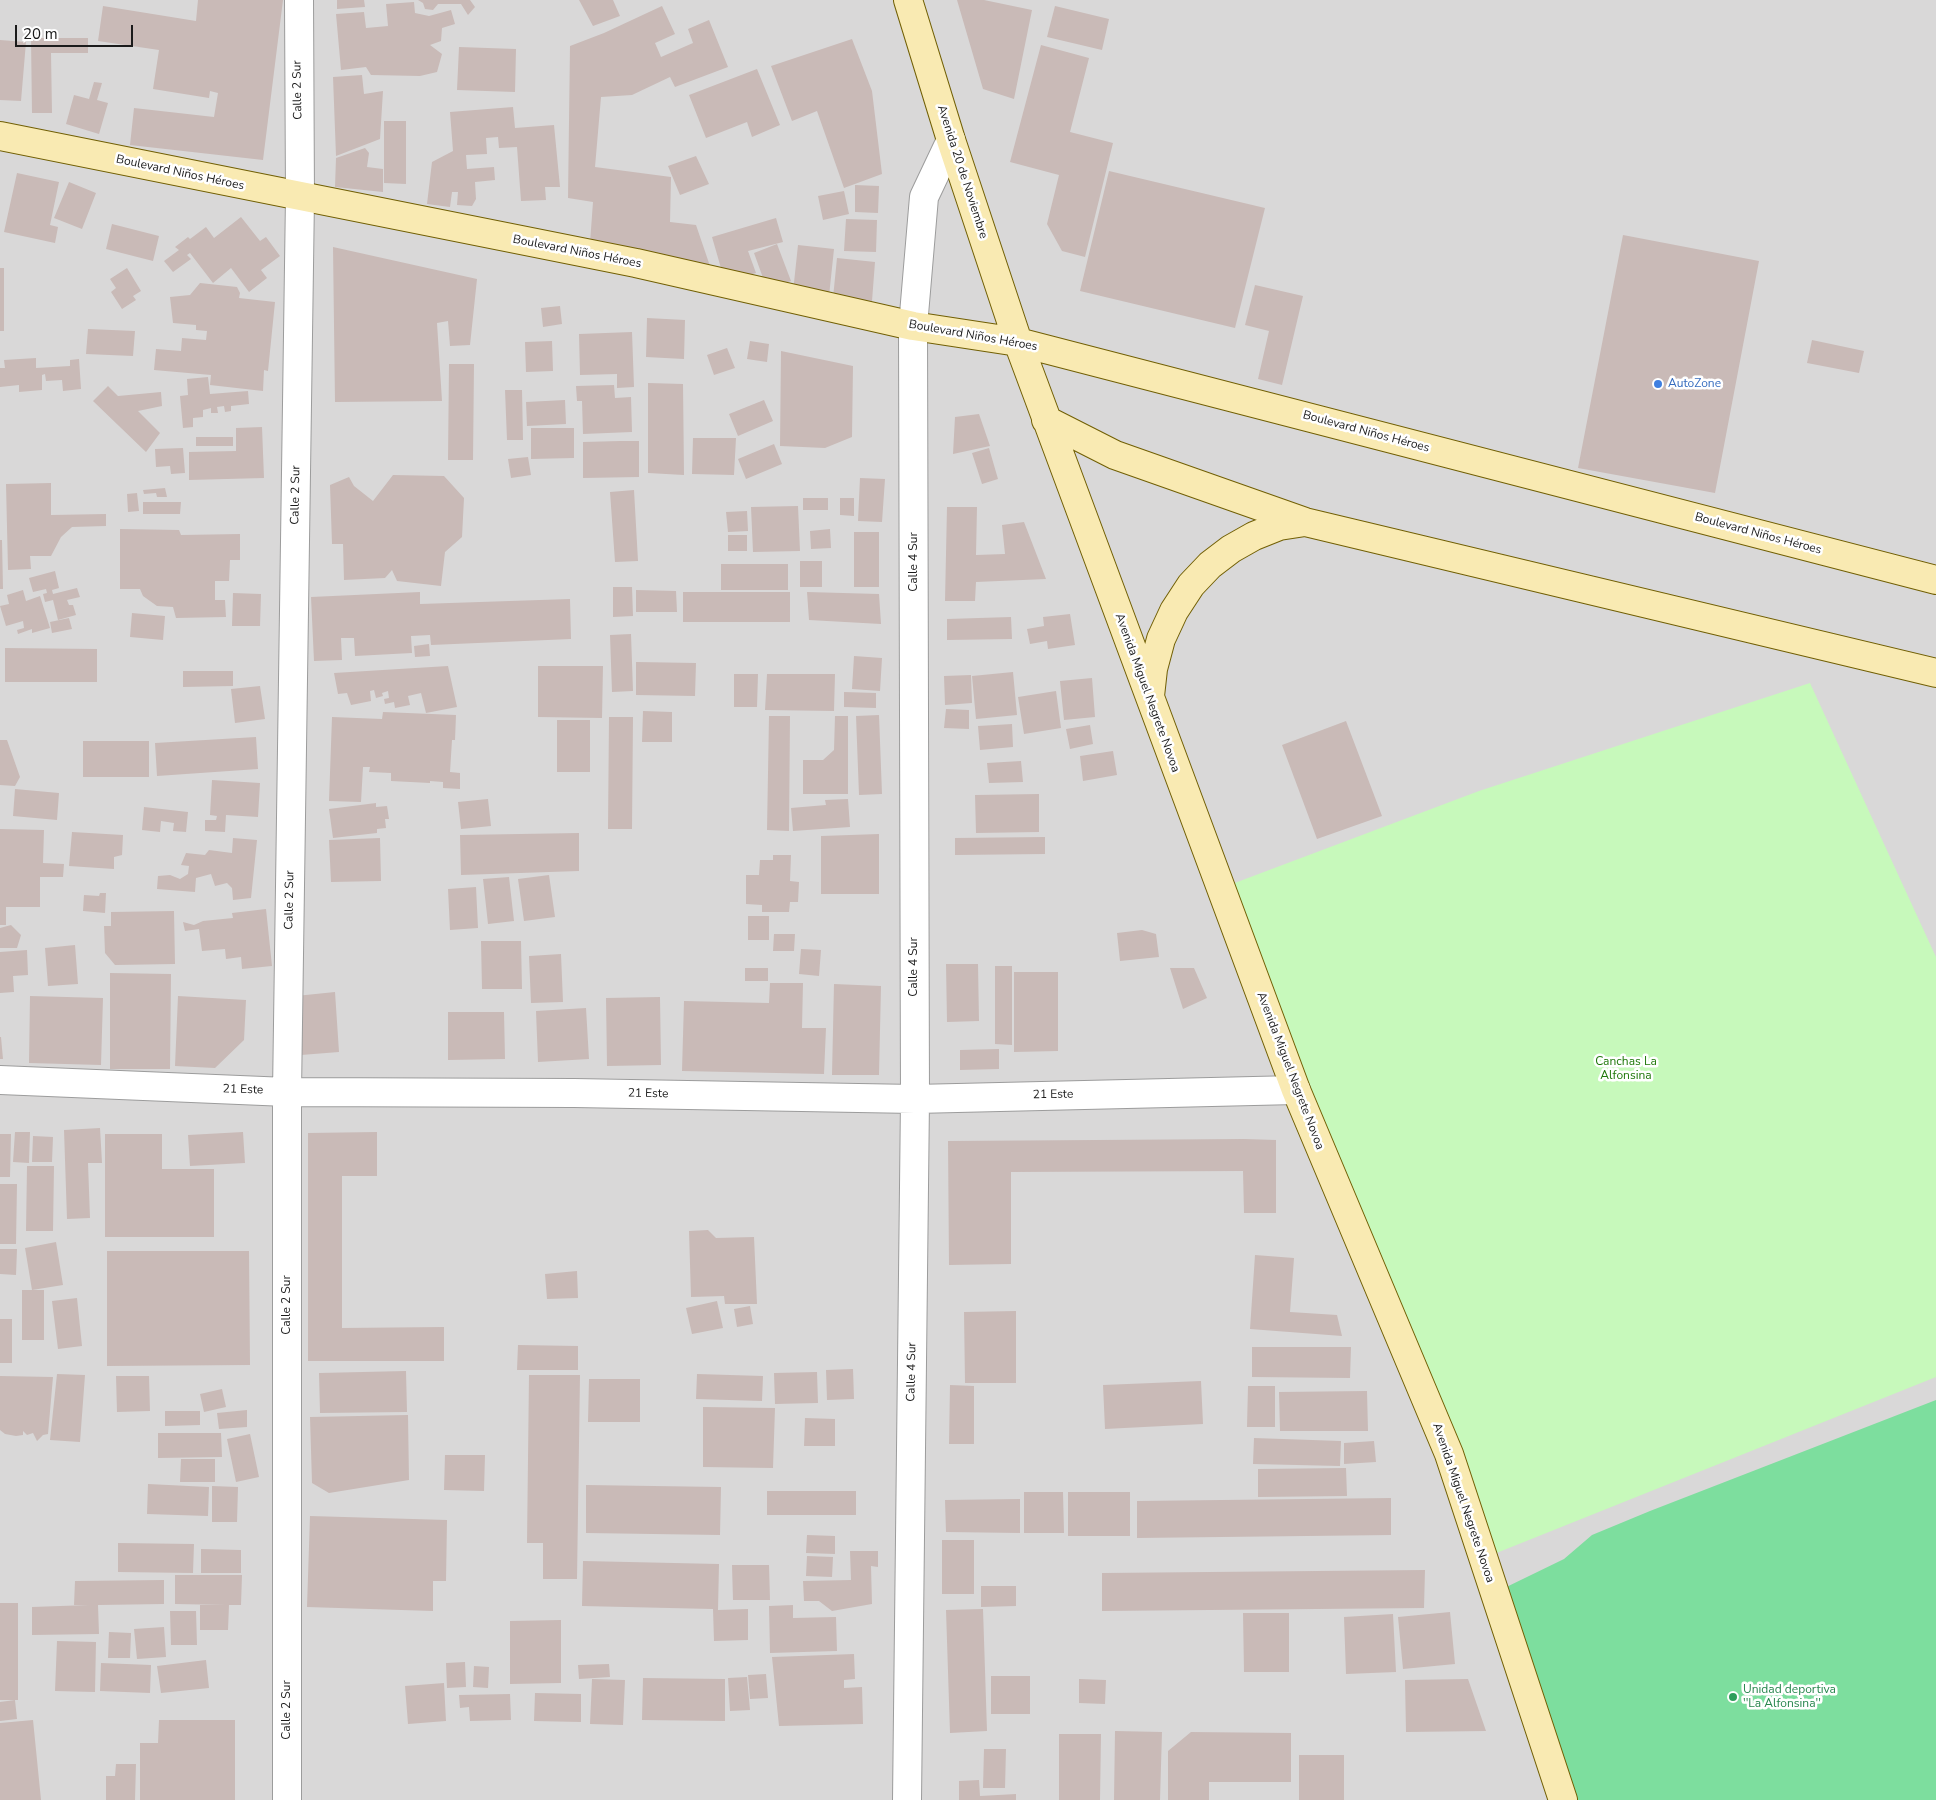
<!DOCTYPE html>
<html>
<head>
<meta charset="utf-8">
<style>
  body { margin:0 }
  #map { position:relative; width:1936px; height:1800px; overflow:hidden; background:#ede5e0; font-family:"Nunito Sans",sans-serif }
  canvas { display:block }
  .scale { position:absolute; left:15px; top:25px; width:118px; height:22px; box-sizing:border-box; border:2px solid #1b1b1b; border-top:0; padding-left:6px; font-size:15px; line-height:18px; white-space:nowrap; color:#1b1b1b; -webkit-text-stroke:4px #fff; paint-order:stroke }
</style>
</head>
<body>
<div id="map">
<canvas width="1936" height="1800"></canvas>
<div class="scale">20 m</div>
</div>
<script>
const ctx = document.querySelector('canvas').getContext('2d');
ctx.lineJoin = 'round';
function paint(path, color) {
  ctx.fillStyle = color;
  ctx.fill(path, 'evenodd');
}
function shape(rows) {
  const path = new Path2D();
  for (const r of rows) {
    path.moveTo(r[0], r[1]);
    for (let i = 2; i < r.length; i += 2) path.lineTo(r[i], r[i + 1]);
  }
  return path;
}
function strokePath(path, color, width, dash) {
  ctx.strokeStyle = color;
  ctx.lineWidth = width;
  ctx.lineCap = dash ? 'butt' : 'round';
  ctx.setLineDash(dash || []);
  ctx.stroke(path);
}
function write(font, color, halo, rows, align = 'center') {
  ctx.font = font + ' "Nunito Sans",sans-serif';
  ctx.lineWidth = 5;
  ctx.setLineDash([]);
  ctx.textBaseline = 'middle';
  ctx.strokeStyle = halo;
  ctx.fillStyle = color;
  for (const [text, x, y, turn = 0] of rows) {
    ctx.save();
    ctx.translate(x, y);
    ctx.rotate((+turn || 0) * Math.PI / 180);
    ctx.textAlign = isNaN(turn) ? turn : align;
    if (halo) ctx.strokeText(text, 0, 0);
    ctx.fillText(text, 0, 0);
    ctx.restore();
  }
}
paint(shape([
  [0,0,1936,0,1936,1800,0,1800]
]), '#d9d8d8');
paint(shape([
  [1810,683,1936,957,1936,1377,1474,1562,1232,884,1479,791]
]), '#c7f9bb');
paint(shape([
  [1936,1400,1936,1800,1568,1800,1492,1594,1564,1559,1592,1535,1650,1511]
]), '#7dde9e');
paint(shape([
  [198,0,283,0,263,160,130,145,134,108,214,117,218,93,210,91,209,98,153,89,159,50,98,41,103,6,196,21],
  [337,0,364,0,365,7,337,9],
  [418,0,470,0,475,7,468,15,461,4,438,4,433,10,425,9,423,3],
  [579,0,613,0,620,16,593,26],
  [957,0,984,0,1032,10,1014,99,983,89],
  [414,2,415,13,429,16,451,10,455,24,442,28,441,41,430,45,442,54,437,72,420,76,371,75,366,67,341,70,336,14,364,12,366,28,388,26,386,4],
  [662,6,675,34,655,43,661,57,693,43,688,29,709,20,728,67,675,87,670,77,632,95,601,97,595,167,671,177,670,222,696,225,711,269,590,243,593,202,568,198,570,46,604,33],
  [1055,6,1109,19,1102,50,1047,37],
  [31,38,88,38,88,53,51,53,52,113,32,113],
  [852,39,872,91,882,174,844,188,817,111,792,121,771,66],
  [0,40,26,42,21,101,0,100],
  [1041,45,1089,58,1070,132,1113,143,1085,257,1062,251,1047,224,1059,175,1010,162],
  [459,47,516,49,515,92,457,90],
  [757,69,780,125,752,137,747,122,706,138,689,95],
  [362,75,364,94,383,91,380,139,336,156,333,77],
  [94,82,102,83,97,100,108,103,99,134,66,124,74,95,89,99],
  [513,107,515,128,554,125,560,187,545,187,546,200,521,201,517,147,499,148,498,137,486,138,487,154,466,155,467,169,494,167,495,180,475,182,476,199,472,206,457,205,458,192,452,192,450,207,427,204,432,162,453,151,450,112],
  [384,121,406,121,406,184,384,183],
  [365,148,369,153,367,167,383,169,383,192,335,187,336,158],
  [696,156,709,184,680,195,668,166],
  [1109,171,1265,208,1235,328,1080,291],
  [17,173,59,182,50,225,58,227,55,243,4,232],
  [69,182,96,193,82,229,54,218],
  [855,185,879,186,878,213,855,212],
  [844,191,849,214,823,220,818,196],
  [241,217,260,241,266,237,280,256,261,270,267,278,249,292,231,268,213,283,190,253,187,255,191,259,173,272,164,261,179,250,175,247,188,237,190,239,206,227,214,238],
  [776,218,783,242,748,251,756,273,725,282,712,237],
  [846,219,877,220,876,252,844,251],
  [112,224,159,236,153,261,106,249],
  [1623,235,1759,261,1715,493,1578,468],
  [777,244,791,281,767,289,754,253],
  [798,245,834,249,829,296,793,292],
  [333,247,477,279,470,345,450,346,448,321,437,323,442,401,335,402],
  [837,258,875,262,872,301,833,298],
  [0,268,4,268,4,331,0,331],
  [127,268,141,291,133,296,136,300,122,309,111,292,116,288,110,279],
  [200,283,237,287,240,293,239,298,275,302,268,371,264,370,263,391,210,385,211,375,154,370,156,349,181,351,182,338,206,340,207,331,196,330,196,325,173,323,170,297,190,295],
  [1255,285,1303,296,1282,385,1258,379,1269,331,1245,325],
  [560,306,562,324,543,327,541,308],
  [647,318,685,320,684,359,646,357],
  [88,329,135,331,133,356,86,354],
  [632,332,634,387,617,388,617,374,580,375,579,334],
  [1812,340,1864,351,1859,373,1807,363],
  [552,341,553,371,526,372,525,342],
  [750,341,769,344,767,362,747,359],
  [727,348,735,368,714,375,707,355],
  [781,351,853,366,852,437,825,448,780,446],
  [36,358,36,368,70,366,70,360,79,359,81,389,63,391,62,380,46,381,45,374,42,375,42,390,19,392,19,385,0,387,0,368,5,368,4,360],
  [449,364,474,364,473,460,448,460],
  [208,377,210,394,248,391,249,404,231,406,231,411,225,412,224,406,217,407,218,413,211,413,211,408,203,410,203,417,193,418,193,427,183,428,180,396,188,395,187,379],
  [648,383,683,384,684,475,648,473],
  [614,385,615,398,631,397,632,432,583,434,582,401,577,401,576,386],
  [108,386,118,396,161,392,162,406,138,411,160,433,146,452,93,401],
  [505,390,522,390,523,440,507,440],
  [565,400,566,424,527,426,526,402],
  [764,400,773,421,738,436,729,414],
  [979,414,990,446,953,454,955,417],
  [262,427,264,478,189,480,189,452,236,451,236,428],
  [531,428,574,428,574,458,531,459],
  [196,437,233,437,233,446,196,446],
  [693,438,736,438,734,475,692,474],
  [620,441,639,441,639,477,583,478,583,442],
  [774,444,782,464,746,479,738,459],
  [183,448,185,473,171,474,170,466,156,467,155,449],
  [989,448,998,479,982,484,972,453],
  [528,457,531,475,511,478,508,459],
  [393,475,444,476,464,498,462,537,445,552,441,586,397,581,392,570,385,578,344,580,343,544,332,544,330,485,349,477,354,486,373,501],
  [860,478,885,479,882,522,858,521],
  [51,483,51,515,106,514,106,526,72,527,61,537,51,556,30,556,31,569,8,570,6,484],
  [165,488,167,497,157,497,156,493,144,494,143,490],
  [634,490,638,561,615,562,610,492],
  [137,493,139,511,128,512,127,494],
  [803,498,828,498,828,510,803,510],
  [840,498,854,498,854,516,840,515],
  [143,502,181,502,180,514,143,514],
  [798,506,800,551,753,552,751,507],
  [947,507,977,507,976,555,1005,554,1002,525,1024,522,1046,579,976,582,975,601,945,601],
  [747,511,748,531,728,532,726,512],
  [120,529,179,530,181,535,240,534,240,560,230,560,229,581,215,581,215,600,225,600,226,617,176,618,173,607,157,606,143,596,140,589,120,589],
  [830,529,831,548,811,549,810,531],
  [854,532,879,532,879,587,854,587],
  [728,535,747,535,747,551,728,551],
  [0,540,2,540,3,589,0,589],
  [800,561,822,561,822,587,800,587],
  [721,564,788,564,788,590,721,590],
  [55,571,59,588,52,590,53,594,77,588,80,597,67,600,69,605,73,605,76,615,58,620,53,600,45,602,43,594,47,593,46,589,33,592,29,578],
  [613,587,632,587,633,616,613,617],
  [23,590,26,601,40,596,50,628,32,633,32,629,18,634,17,630,24,628,23,621,6,626,0,606,9,604,7,595],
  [636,590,676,591,677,612,636,612],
  [420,592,420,604,570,599,571,639,431,645,430,635,411,636,412,653,355,656,354,638,341,638,342,660,314,661,311,597],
  [683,592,790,592,790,622,683,622],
  [807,592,879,594,881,624,809,620],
  [233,593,261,594,260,626,232,626],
  [132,613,165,616,163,640,130,637],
  [1070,614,1075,645,1048,649,1047,641,1030,644,1027,629,1044,626,1043,617],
  [1011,617,1012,639,947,640,947,619],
  [69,618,72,629,52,633,50,622],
  [631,634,633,691,612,692,610,635],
  [429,644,430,656,415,657,414,646],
  [5,648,97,649,97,682,5,682],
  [854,656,882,658,880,691,852,689],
  [636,662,696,663,695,696,636,695],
  [448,666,457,707,426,713,421,693,408,696,410,705,395,708,394,702,385,704,384,699,389,698,388,691,382,693,383,696,376,698,374,690,370,691,371,701,351,705,347,693,338,694,334,673],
  [538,666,603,666,602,718,538,717],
  [183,671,233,671,233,686,183,687],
  [1013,672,1017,715,976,719,972,676],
  [734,674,758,674,757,707,734,707],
  [767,674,835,674,834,711,765,710],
  [971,675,972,703,945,705,944,676],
  [1092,678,1095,717,1064,720,1060,681],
  [260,686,265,719,235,723,231,689],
  [1056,691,1061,728,1024,734,1018,697],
  [844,692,876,693,876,708,844,707],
  [946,709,969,710,969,729,944,728],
  [643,711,672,712,672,742,642,742],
  [383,712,456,715,455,740,452,740,450,772,460,773,460,789,443,788,443,782,430,781,430,783,391,781,391,773,369,772,370,767,363,767,361,802,329,801,332,717,382,719],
  [879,715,882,794,859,795,856,716],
  [769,716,790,716,789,831,767,830],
  [835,716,848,716,848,794,803,794,803,760,823,760,834,750],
  [609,717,633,717,632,829,608,829],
  [557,720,590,720,590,772,557,772],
  [1346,721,1382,816,1317,839,1282,745],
  [1012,724,1013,747,980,750,978,726],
  [1090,725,1093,744,1070,749,1066,729],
  [256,737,258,769,157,776,155,743],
  [0,740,7,740,20,777,15,786,0,785],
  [83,741,149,741,149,777,83,777],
  [1113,751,1117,775,1083,781,1080,756],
  [1021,761,1023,782,989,783,987,763],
  [212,780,260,783,258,817,226,815,225,832,205,831,205,820,216,820,217,816,210,815],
  [15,789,59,793,57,820,13,816],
  [1039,794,1039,832,976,833,975,795],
  [488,799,491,826,461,829,458,802],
  [848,799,850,827,793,831,791,808,826,805,825,800],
  [376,803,376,807,387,806,389,819,385,819,386,828,377,829,377,833,333,838,329,809],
  [144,807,188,812,186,832,173,831,174,823,161,821,160,832,142,830],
  [0,829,44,830,43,863,64,864,63,877,40,877,40,907,6,907,6,925,0,925],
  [72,832,123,835,122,855,114,857,114,869,69,866],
  [579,833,579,871,461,875,460,835],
  [879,834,879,894,821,894,821,836],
  [1045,837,1045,854,955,855,955,838],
  [233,838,257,840,251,898,233,900,232,888,227,883,215,886,211,874,196,878,195,892,157,889,158,876,170,875,180,879,188,874,189,866,181,865,186,853,205,855,209,850,232,853],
  [380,838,381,881,331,882,329,840],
  [773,855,791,855,790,881,799,882,798,902,790,902,789,912,762,912,762,905,746,904,746,875,759,875,760,860,773,860],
  [549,875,555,917,524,921,518,879],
  [509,877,514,921,488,924,483,879],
  [476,887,478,928,450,930,448,889],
  [100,893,106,893,105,913,83,911,84,895,99,896],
  [266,909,272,966,242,969,241,957,226,959,225,949,202,951,199,929,185,931,183,922,194,925,203,921,233,918,232,913],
  [174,911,175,964,115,965,105,953,104,926,111,926,111,912],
  [748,916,769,916,769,940,748,940],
  [11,925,21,935,17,948,0,948,0,928],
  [1142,930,1156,934,1159,957,1120,961,1117,933],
  [774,934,795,934,794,951,773,951],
  [481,941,521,941,522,989,482,989],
  [75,945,78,984,48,986,45,948],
  [801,949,821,950,819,976,799,974],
  [27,950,28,975,13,976,14,992,0,993,0,952],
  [561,954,563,1002,531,1003,529,956],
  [946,964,978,964,979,1021,947,1022],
  [995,966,1012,966,1012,1045,995,1044],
  [745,968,768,968,768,981,745,981],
  [1170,968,1194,968,1207,998,1183,1009],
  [1014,972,1058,972,1058,1051,1014,1052],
  [110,973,171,974,170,1069,110,1069],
  [770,983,803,983,802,1028,826,1028,824,1074,682,1071,684,1001,769,1003],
  [834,984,881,986,879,1075,832,1075],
  [335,992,339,1052,301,1055,296,996],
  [30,996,103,998,101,1065,29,1063],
  [178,996,246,1000,244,1040,215,1068,175,1066],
  [660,997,661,1065,607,1066,606,998],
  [586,1008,589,1059,538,1062,536,1011],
  [448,1012,504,1012,505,1059,448,1060],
  [0,1037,1,1037,3,1059,0,1059],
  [999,1049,999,1069,960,1070,960,1050],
  [100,1128,102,1163,88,1163,90,1218,67,1219,64,1130],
  [15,1132,30,1132,29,1163,13,1162],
  [243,1132,245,1163,190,1166,188,1135],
  [377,1132,377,1176,342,1176,342,1328,444,1327,444,1361,308,1361,308,1133],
  [0,1134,11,1134,10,1177,0,1177],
  [105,1134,162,1134,162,1169,214,1169,214,1237,105,1237],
  [33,1136,53,1137,52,1162,32,1162],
  [1244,1139,1276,1140,1276,1213,1244,1213,1243,1171,1011,1172,1011,1264,949,1265,948,1141],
  [27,1166,54,1166,53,1231,26,1231],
  [0,1184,17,1184,16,1244,0,1244],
  [708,1230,716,1238,754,1237,757,1304,725,1304,724,1296,691,1297,689,1231],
  [56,1242,63,1285,32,1290,25,1248],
  [0,1249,17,1249,16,1275,0,1274],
  [107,1251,249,1251,250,1365,107,1366],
  [1255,1255,1294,1258,1290,1312,1337,1315,1342,1336,1250,1329],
  [577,1271,578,1298,547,1299,545,1274],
  [22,1290,44,1290,44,1340,22,1340],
  [77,1298,82,1346,58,1349,52,1301],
  [717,1301,723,1328,692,1334,686,1308],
  [750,1306,753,1324,737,1327,734,1309],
  [1016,1311,1016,1383,965,1383,964,1312],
  [0,1319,12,1319,12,1363,0,1363],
  [518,1345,578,1346,578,1370,517,1370],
  [1252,1347,1351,1347,1350,1378,1252,1377],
  [853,1369,854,1399,827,1400,826,1370],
  [406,1371,407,1412,320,1413,319,1373],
  [817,1372,818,1403,775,1404,774,1373],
  [57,1374,85,1375,80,1442,50,1440],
  [697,1374,763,1376,762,1401,696,1399],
  [529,1375,580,1375,577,1579,543,1579,543,1543,527,1543],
  [0,1376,53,1377,48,1434,43,1435,37,1441,33,1433,27,1435,23,1431,23,1435,16,1436,5,1434,0,1430],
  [116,1376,149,1376,150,1411,117,1412],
  [589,1379,640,1379,640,1422,588,1422],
  [1201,1381,1203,1424,1105,1429,1103,1385],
  [950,1385,974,1386,974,1444,949,1444],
  [1248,1386,1275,1386,1275,1427,1247,1427],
  [222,1389,226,1407,204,1412,200,1394],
  [1367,1391,1368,1431,1280,1431,1279,1392],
  [703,1407,775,1408,773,1468,703,1467],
  [247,1410,247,1427,219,1429,217,1413],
  [165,1411,200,1411,200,1425,165,1426],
  [408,1415,409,1480,329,1493,312,1483,310,1417],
  [805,1418,835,1419,835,1446,804,1446],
  [158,1433,221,1433,222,1457,158,1458],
  [250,1434,259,1477,236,1482,227,1439],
  [1254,1438,1341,1441,1340,1466,1253,1464],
  [1374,1441,1376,1462,1344,1464,1344,1443],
  [445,1455,485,1455,484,1491,444,1490],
  [181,1459,215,1459,215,1482,180,1482],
  [1346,1468,1347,1496,1258,1497,1258,1469],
  [148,1484,209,1487,208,1516,147,1514],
  [586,1485,721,1487,720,1535,586,1533],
  [212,1486,238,1487,237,1522,212,1522],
  [767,1491,856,1491,856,1515,767,1515],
  [1024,1492,1063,1492,1064,1533,1024,1533],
  [1068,1492,1130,1492,1130,1536,1068,1536],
  [1391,1498,1391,1535,1137,1538,1137,1501],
  [1020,1499,1020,1533,946,1532,945,1500],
  [310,1516,447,1520,446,1581,433,1581,433,1611,307,1607],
  [807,1535,835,1536,835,1554,806,1553],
  [942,1540,974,1540,974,1594,942,1594],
  [118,1543,194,1544,193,1573,118,1572],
  [201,1549,241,1550,241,1573,201,1573],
  [850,1551,878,1551,878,1567,871,1566,872,1604,832,1611,819,1601,804,1601,803,1581,851,1580],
  [807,1556,833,1557,832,1577,806,1576],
  [583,1561,719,1564,718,1610,748,1609,748,1640,714,1641,713,1609,582,1606],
  [732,1565,769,1565,770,1600,733,1600],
  [1425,1570,1424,1608,1102,1611,1102,1573],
  [175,1575,242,1575,241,1605,229,1605,228,1630,200,1630,200,1605,226,1605,175,1604],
  [164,1580,164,1604,98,1605,99,1634,32,1635,32,1607,89,1605,74,1605,75,1581],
  [981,1586,1016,1586,1016,1606,981,1607],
  [0,1603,18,1603,18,1700,0,1700],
  [793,1605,793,1618,836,1617,837,1651,770,1653,769,1606],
  [983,1609,987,1731,950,1733,946,1610],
  [170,1611,196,1611,197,1645,171,1645],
  [1450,1612,1455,1664,1403,1669,1398,1617],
  [1243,1613,1289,1613,1289,1672,1244,1672],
  [1393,1614,1396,1672,1346,1674,1344,1617],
  [561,1620,561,1683,510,1684,510,1621],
  [164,1627,166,1657,137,1659,134,1629],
  [109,1632,131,1633,130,1658,108,1658],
  [57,1641,96,1642,95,1692,55,1691],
  [854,1654,855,1679,844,1680,844,1688,862,1687,863,1724,779,1726,772,1657],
  [206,1660,209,1688,161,1693,157,1666],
  [465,1662,466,1687,447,1688,446,1663],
  [101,1663,151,1665,150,1693,100,1691],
  [609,1664,610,1677,579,1679,578,1665],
  [474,1666,489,1667,488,1688,473,1687],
  [766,1674,768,1698,750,1699,748,1675],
  [991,1676,1030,1676,1030,1714,991,1714],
  [747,1677,750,1710,730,1711,728,1678],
  [643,1678,725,1679,725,1721,642,1720],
  [592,1679,625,1680,623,1725,590,1724],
  [1079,1679,1106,1680,1105,1704,1079,1703],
  [1468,1679,1486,1731,1406,1732,1405,1680],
  [444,1683,446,1721,408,1724,405,1686],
  [535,1693,581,1694,581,1722,534,1721],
  [510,1694,511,1720,470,1721,469,1707,460,1708,459,1695],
  [15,1700,17,1719,0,1721,0,1702],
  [33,1720,41,1800,0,1800,0,1723],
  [159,1720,235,1720,235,1800,140,1800,140,1743,158,1743],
  [1115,1731,1162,1732,1160,1800,1114,1800],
  [1191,1732,1291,1733,1291,1782,1209,1782,1209,1800,1168,1800,1168,1751],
  [1059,1734,1101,1734,1100,1800,1059,1800],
  [984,1749,1006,1749,1005,1788,983,1788],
  [1299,1755,1344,1755,1344,1800,1299,1800],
  [116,1764,136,1764,135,1800,106,1800,106,1776,115,1776],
  [979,1780,980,1796,1016,1794,1016,1800,959,1800,959,1781]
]), '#c9bab7');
const minor = shape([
  [0,1080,287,1092,574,1093,915,1099,1296,1090],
  [287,1800,287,1092,300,197,299,0],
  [907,1800,915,1099,913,326,924,197,951,140]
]);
const secondary = shape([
  [908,0,951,140,1018,342,1296,1090,1449,1454,1563,1800],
  [0,136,636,263,913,326,1018,342,1936,580],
  [1046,420,1115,455,1305,522,1936,673],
  [1150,696,1153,669,1161,639,1174,611,1191,585,1210,565,1231,549,1254,536,1279,526,1305,522]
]);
strokePath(minor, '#9c9c9c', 30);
strokePath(secondary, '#715f04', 30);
strokePath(minor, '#fff', 28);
strokePath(secondary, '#f9eab2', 28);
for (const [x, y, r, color] of [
  [1658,384,5,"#3f7fe0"],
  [1733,1697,5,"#2e9e5b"]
]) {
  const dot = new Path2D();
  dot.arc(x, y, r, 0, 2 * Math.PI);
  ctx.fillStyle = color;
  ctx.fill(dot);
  strokePath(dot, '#fff', 2);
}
write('12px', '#1b1b1b', '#fff', [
  ["Calle 2 Sur",298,90,-91],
  ["Avenida 20 de Noviembre",962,172,72],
  ["Boulevard Niños Héroes",180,173,12],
  ["Boulevard Niños Héroes",577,252,11],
  ["Boulevard Niños Héroes",973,336,10],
  ["Boulevard Niños Héroes",1366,432,15],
  ["Calle 2 Sur",296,495,-89],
  ["Boulevard Niños Héroes",1758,534,15],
  ["Calle 4 Sur",914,562,-90],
  ["Avenida Miguel Negrete Novoa",1147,693,70],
  ["Calle 2 Sur",290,900,-89],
  ["Calle 4 Sur",914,967,-90],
  ["Avenida Miguel Negrete Novoa",1290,1071,69],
  ["21 Este",243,1090,2],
  ["21 Este",648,1094,1],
  ["21 Este",1053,1095,-1],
  ["Calle 2 Sur",287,1305,-90],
  ["Calle 4 Sur",912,1372,-89],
  ["Avenida Miguel Negrete Novoa",1463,1503,71],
  ["Calle 2 Sur",287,1710,-90]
]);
write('12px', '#366cbe', '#fff', [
  ["AutoZone",1668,384]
], 'left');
write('12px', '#1f780a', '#fff', [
  ["Canchas La",1626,1062],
  ["Alfonsina",1626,1076]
]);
write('12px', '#27864d', '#fff', [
  ["Unidad deportiva",1743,1690],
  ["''La Alfonsina''",1743,1704]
], 'left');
</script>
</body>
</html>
